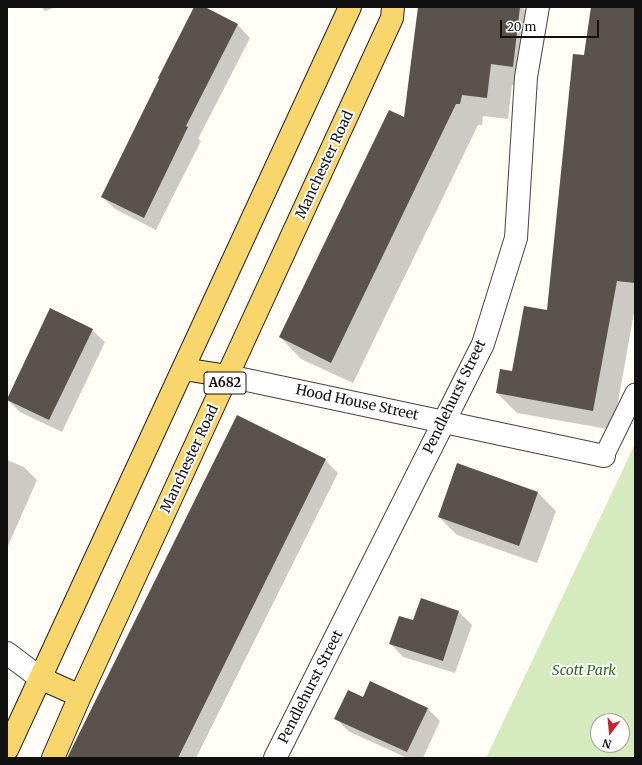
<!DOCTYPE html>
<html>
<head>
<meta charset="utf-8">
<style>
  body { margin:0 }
  #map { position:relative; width:642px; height:765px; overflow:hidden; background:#fffdf5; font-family:Merriweather,serif }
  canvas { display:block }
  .frame { position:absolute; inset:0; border:8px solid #111; pointer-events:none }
  .north { position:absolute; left:590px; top:713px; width:40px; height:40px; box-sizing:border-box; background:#fff; border:1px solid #a0a0a0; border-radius:50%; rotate:196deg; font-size:11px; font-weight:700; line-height:16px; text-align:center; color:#111 }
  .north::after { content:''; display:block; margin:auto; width:14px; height:18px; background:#c4262e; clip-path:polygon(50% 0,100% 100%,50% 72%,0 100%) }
  .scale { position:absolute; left:500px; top:20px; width:99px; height:18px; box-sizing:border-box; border:2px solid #111; border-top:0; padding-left:5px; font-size:12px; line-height:14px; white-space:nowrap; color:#111; -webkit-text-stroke:3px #fff; paint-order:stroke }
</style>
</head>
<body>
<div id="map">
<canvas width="642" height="765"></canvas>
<div class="frame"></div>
<div class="north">N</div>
<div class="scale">20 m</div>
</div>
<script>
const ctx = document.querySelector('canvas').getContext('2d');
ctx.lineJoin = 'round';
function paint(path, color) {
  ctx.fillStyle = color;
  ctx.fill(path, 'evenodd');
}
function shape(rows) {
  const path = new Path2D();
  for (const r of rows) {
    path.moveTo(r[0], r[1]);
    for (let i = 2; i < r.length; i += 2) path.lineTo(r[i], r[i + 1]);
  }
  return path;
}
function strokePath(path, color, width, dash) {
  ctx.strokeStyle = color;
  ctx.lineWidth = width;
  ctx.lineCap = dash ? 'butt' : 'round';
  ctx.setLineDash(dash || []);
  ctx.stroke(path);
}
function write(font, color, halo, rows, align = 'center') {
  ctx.font = font + ' Merriweather,serif';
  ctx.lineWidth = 4;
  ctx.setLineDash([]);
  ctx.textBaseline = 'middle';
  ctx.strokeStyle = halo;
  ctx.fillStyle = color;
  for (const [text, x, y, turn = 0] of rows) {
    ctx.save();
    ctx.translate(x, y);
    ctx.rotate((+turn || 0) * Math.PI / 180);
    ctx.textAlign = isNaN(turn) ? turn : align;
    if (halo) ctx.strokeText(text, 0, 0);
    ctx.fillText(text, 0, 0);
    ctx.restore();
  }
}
paint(shape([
  [635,444,635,758,486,758,625,465],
  [598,721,622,721,622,745,598,745]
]), '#d5ebbd');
paint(shape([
  [41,7,56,7,45,11],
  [195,7,203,7,238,25,250,38,198,139,201,141,156,230,115,209,102,197],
  [419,7,522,7,542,27,534,88,512,85,508,119,483,116,482,125,478,125,353,383,301,359,280,337,405,118],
  [593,7,635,7,635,307,613,430,517,413,497,393,513,372,548,311],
  [92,330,105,342,62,432,20,412,8,400],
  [7,460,24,467,37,480,7,548],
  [325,460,338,473,196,758,68,758],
  [457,464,538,493,556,511,537,563,457,535,439,517],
  [421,599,459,612,472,625,455,673,403,657,391,644,414,622],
  [364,698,427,708,440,721,423,758,407,758,348,731,336,718]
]), '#0003');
paint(shape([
  [194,7,205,7,238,24,186,126,188,127,144,218,101,197,159,79,158,78],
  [418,7,520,7,513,67,491,64,487,98,462,95,460,104,456,104,331,363,279,337,389,110,404,117],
  [591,7,635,7,635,283,617,281,593,411,496,393,500,369,512,371,524,306,547,310,573,54,584,55],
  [50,308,93,329,49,420,7,400,7,399],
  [237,415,326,459,178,758,67,758],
  [457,463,538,492,519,546,438,517],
  [421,598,459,611,443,661,389,644,399,616,413,620],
  [370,681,428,708,407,752,334,719,348,690,363,697]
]), '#5a524d');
const lane = shape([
  [604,456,635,393]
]);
const street = shape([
  [228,376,604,456],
  [7,653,40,678],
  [275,758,483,344,516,238,526,77,538,7]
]);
const primary = shape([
  [183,369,228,376],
  [40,678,80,696],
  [7,750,350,7],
  [53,758,80,696,392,18,393,7]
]);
strokePath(lane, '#444', 21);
strokePath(street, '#444', 24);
strokePath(primary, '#222', 24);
strokePath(lane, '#fff', 19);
strokePath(street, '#fff', 22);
strokePath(primary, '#f9d66b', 22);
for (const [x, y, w] of [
  [225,383,42]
]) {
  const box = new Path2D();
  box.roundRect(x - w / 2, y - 11, w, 22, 3);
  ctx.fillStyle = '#fff';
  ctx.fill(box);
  strokePath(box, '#111', 1);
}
write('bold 13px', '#111', null, [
  ["A682",225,383]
]);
write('14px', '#111', '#fff', [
  ["Manchester Road",325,165,-65],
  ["Pendlehurst Street",455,397,-64],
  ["Hood House Street",357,403,12],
  ["Manchester Road",190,459,-65],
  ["Pendlehurst Street",311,687,-63]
]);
write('italic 14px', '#2f6b1f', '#fff', [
  ["Scott Park",584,671]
]);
</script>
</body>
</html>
